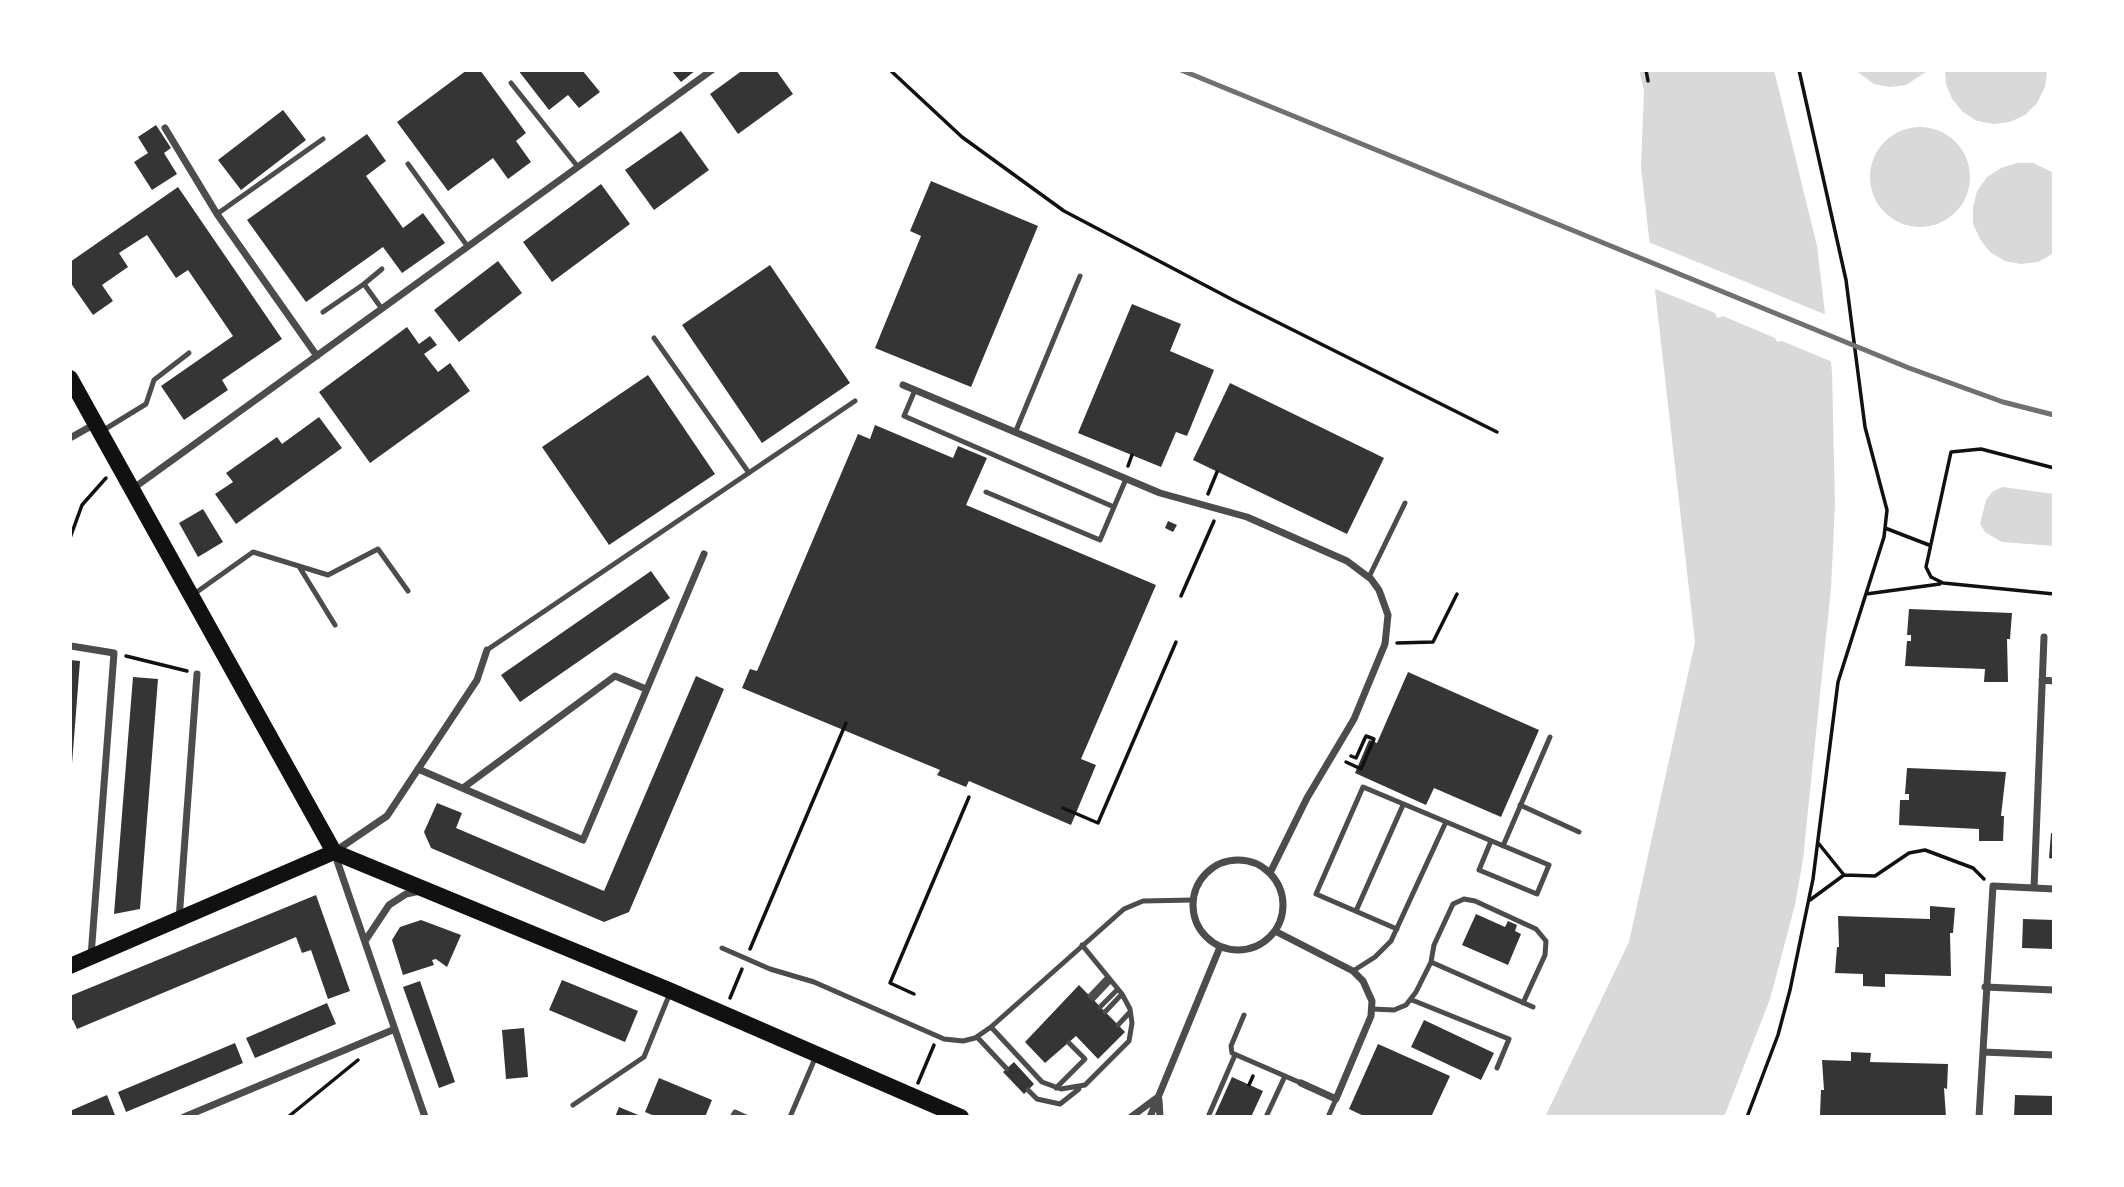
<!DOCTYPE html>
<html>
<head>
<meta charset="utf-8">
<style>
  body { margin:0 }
  #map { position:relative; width:2124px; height:1187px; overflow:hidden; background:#fff; font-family:"Fira Sans Condensed",sans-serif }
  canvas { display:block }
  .frame { position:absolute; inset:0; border:72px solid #fff; pointer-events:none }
</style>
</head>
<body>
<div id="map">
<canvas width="2124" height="1187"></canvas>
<div class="frame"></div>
</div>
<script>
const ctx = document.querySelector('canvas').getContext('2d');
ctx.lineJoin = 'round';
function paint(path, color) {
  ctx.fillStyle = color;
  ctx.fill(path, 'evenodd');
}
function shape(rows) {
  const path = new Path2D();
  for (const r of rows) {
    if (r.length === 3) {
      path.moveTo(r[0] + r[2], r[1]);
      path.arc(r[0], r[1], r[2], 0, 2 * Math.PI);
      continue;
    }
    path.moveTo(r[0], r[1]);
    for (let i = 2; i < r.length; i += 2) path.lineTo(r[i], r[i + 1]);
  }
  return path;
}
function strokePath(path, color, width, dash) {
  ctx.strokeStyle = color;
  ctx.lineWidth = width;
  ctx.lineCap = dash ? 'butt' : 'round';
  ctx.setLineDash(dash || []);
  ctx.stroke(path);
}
paint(shape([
  [1639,70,1774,70,1817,246,1832,372,1835,504,1831,588,1803,859,1795,905,1770,999,1724,1117,1545,1117,1629,942,1695,642,1641,167,1644,91],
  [1855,70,1929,70,1906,85,1890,87,1874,84],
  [1945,70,2047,70,2047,71,2045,87,2037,103,2025,115,2010,122,1994,124,1977,121,1963,112,1952,99,1946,84],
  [1920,177,50],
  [2017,163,2033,163,2054,173,2054,253,2038,262,2021,264,2005,261,1990,252,1980,239,1973,224,1973,207,1977,191,1987,177,2001,168],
  [2002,487,2054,494,2054,546,2002,542,1985,532,1980,524,1986,500,1992,492]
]), '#d9d9d9');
paint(shape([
  [1646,241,1829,316,1835,363,1782,341,1777,342,1775,338,1723,316,1717,318,1715,313,1653,288]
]), '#fff');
paint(shape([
  [467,70,480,70,526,133,516,141,531,162,508,179,493,158,448,191,397,122],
  [518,70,582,70,600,92,579,108,568,95,549,110],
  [671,70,696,70,681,82],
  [743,70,776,70,793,94,738,134,710,94],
  [283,110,306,140,241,190,218,160],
  [156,125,171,148,164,153,177,174,152,190,134,162,148,153,138,137],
  [681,131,709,170,654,210,625,170],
  [367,134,386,161,366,176,403,228,423,213,445,243,402,273,383,247,306,302,247,220],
  [931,181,1038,226,971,387,875,348,921,236,910,231],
  [601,184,630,224,552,282,523,242],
  [178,187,282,339,222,380,228,390,184,420,161,386,233,336,188,270,176,278,147,235,119,253,128,267,102,285,113,301,93,315,70,282,70,262],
  [498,261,522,293,459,342,434,310],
  [770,265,850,383,762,443,682,325],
  [1132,304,1181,324,1170,351,1214,370,1187,436,1176,432,1161,467,1078,433],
  [407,327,419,344,430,336,437,345,424,354,438,372,450,363,470,391,370,463,319,392],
  [648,375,715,474,609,545,542,447],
  [1230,383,1384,458,1347,534,1193,460],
  [319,417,342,448,236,524,215,494,233,482,226,473,277,437,282,444],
  [875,425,953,458,958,446,987,458,966,505,1156,585,1081,759,1096,765,1071,825,969,781,966,787,937,775,940,770,742,688,750,669,757,671,858,434,870,439],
  [203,509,223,542,198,557,179,523],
  [1168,521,1177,525,1173,532,1165,528],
  [651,571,670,598,520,702,501,675],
  [1909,609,2012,613,2010,639,2007,639,2008,682,1984,682,1985,669,1905,666,1907,641,1911,641,1911,635,1907,635],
  [70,660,80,661,72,764,70,764],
  [1408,672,1539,730,1501,817,1434,788,1426,805,1355,773,1369,740,1377,743],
  [696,676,724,689,629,912,604,922,431,848,424,832,437,803,462,813,456,828,604,891],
  [133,677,158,679,140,909,114,914],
  [1907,768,2006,772,2001,816,2004,816,2003,841,1979,841,1979,829,1899,825,1900,800,1909,800,1909,794,1905,794],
  [2051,833,2054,833,2054,859,2049,858],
  [316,895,350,991,328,999,311,950,302,953,296,937,77,1029,73,1020,70,1021,70,996],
  [1930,906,1955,908,1953,933,1950,933,1951,976,1885,974,1885,987,1863,986,1863,974,1835,973,1837,947,1839,947,1838,916,1930,919],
  [1476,914,1505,927,1508,921,1517,925,1515,931,1521,934,1508,965,1462,945],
  [2023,919,2054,920,2054,949,2022,948],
  [421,920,461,935,447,967,436,959,432,960,434,965,403,975,392,940,400,927],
  [562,980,638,1011,625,1042,549,1010],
  [420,981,455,1082,439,1088,403,987],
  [1079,985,1125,1032,1098,1059,1076,1036,1045,1063,1025,1042],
  [327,1003,336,1024,255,1058,246,1038],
  [1424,1020,1494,1053,1481,1080,1411,1047],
  [524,1028,528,1077,506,1079,502,1030],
  [235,1043,243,1063,126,1112,118,1092],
  [1378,1044,1450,1076,1431,1117,1366,1117,1349,1109],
  [1851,1052,1871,1053,1870,1062,1948,1064,1947,1089,1944,1088,1946,1117,1820,1115,1821,1090,1824,1090,1822,1060,1851,1061],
  [1014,1062,1034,1084,1024,1094,1003,1072],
  [1232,1077,1263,1091,1251,1117,1214,1117],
  [659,1078,712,1100,705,1117,657,1117,645,1112],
  [107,1095,115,1115,70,1117,70,1111],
  [2015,1095,2054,1096,2054,1117,2014,1117],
  [619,1107,643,1117,615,1117]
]), '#353535');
strokePath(shape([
  [890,70,962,137,1064,211,1233,300,1497,432],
  [1646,70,1648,81],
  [1128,466,1132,455],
  [2054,468,1981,449,1951,452,1926,567,1931,577,1943,583,2054,594],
  [1208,494,1217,472],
  [1885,528,1929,545],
  [70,538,82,505,106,478],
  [1866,594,1940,584],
  [1181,596,1214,521],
  [1397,643,1433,642,1457,594],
  [126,656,187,671],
  [1346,762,1361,769,1374,739,1366,736,1356,758,1351,756],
  [1063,808,1098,823,1176,642],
  [1844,875,1875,876,1909,853,1925,850,1973,868,1984,879],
  [1810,900,1844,875,1819,844],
  [750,949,846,723],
  [914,994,890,983,969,797],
  [730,998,742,969],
  [918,1083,934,1045],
  [1249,1085,1253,1076],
  [288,1117,358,1060],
  [1747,1117,1778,1035,1790,990,1813,879,1838,682,1884,537,1887,510,1865,427,1846,280,1799,70]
]), '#111', 3.5);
strokePath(shape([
  [511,83,578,167],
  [408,164,468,247],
  [217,214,323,139],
  [364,284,382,269],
  [323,312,364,284,382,309],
  [654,338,749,473],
  [915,390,904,416,1114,507,1126,479],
  [102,431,146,404,154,380,189,353],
  [1015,433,1080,276],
  [986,492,1100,540,1114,507],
  [300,568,335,625],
  [1369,577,1405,503],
  [194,594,253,552,328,575,378,549,408,591],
  [487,650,855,401],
  [1520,805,1579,832],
  [1503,846,1550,737],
  [1356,911,1403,805],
  [1397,929,1316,894,1363,787,1549,865,1537,894,1479,870,1491,841],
  [722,948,770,969,814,982,944,1039,963,1041,975,1038,991,1027,1124,909,1143,901,1193,900],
  [1431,962,1434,945,1453,904,1464,899,1475,901,1536,929,1546,941,1545,955,1523,1003],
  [1353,971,1375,957,1391,941,1445,824],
  [1090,996,1108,977],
  [1093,999,1110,981],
  [1412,1000,1509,1039,1497,1068],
  [1100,1007,1118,989],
  [1372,1009,1394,1010,1406,1005,1416,992,1431,962,1533,1007],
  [1105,1012,1122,994],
  [1244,1015,1231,1046,1232,1053,1301,1083],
  [1118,1025,1130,1012],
  [991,1027,1042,1082,1061,1089,1085,1085,1129,1041,1132,1023,1130,1009,1122,994,1082,945],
  [977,1037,1007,1069],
  [1056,1088,1085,1059,1069,1043],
  [1028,1090,1037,1099,1060,1104,1079,1089],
  [573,1105,644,1057,670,993],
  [732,1117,735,1112,746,1117],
  [790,1117,816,1056],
  [1208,1117,1235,1055],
  [1266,1117,1285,1076],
  [1328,1117,1336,1099]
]), '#4c4c4c', 5);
strokePath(shape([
  [165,128,217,214,317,356],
  [903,385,1160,493,1247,517,1347,561,1371,579,1379,590,1388,615,1385,644,1354,719,1307,798,1270,873],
  [70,438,95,424],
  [131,490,712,70],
  [71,646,114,653,91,956],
  [2042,680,2054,681],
  [418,769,583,840,704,554],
  [463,788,615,676,646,689],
  [1238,905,45],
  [2034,888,2044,637],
  [179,920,197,674],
  [1275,931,1353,971,1363,981,1372,1001,1371,1016,1336,1099,1301,1083],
  [365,941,389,905,406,894,420,891],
  [1985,987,2054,990],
  [1983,1052,2054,1055],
  [1159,1100,1160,1117],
  [184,1117,395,1029],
  [425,1117,334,852,387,816,477,680,487,650],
  [1131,1117,1158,1097],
  [1150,1117,1220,947],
  [1979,1117,1993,886,2054,889]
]), '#4c4c4c', 7);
strokePath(shape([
  [70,378,334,852],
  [334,852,671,991,961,1117],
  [70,966,334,852]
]), '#111', 16);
strokePath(shape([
  [1181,70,1909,368,2003,402,2054,415]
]), '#707070', 5);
</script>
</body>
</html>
